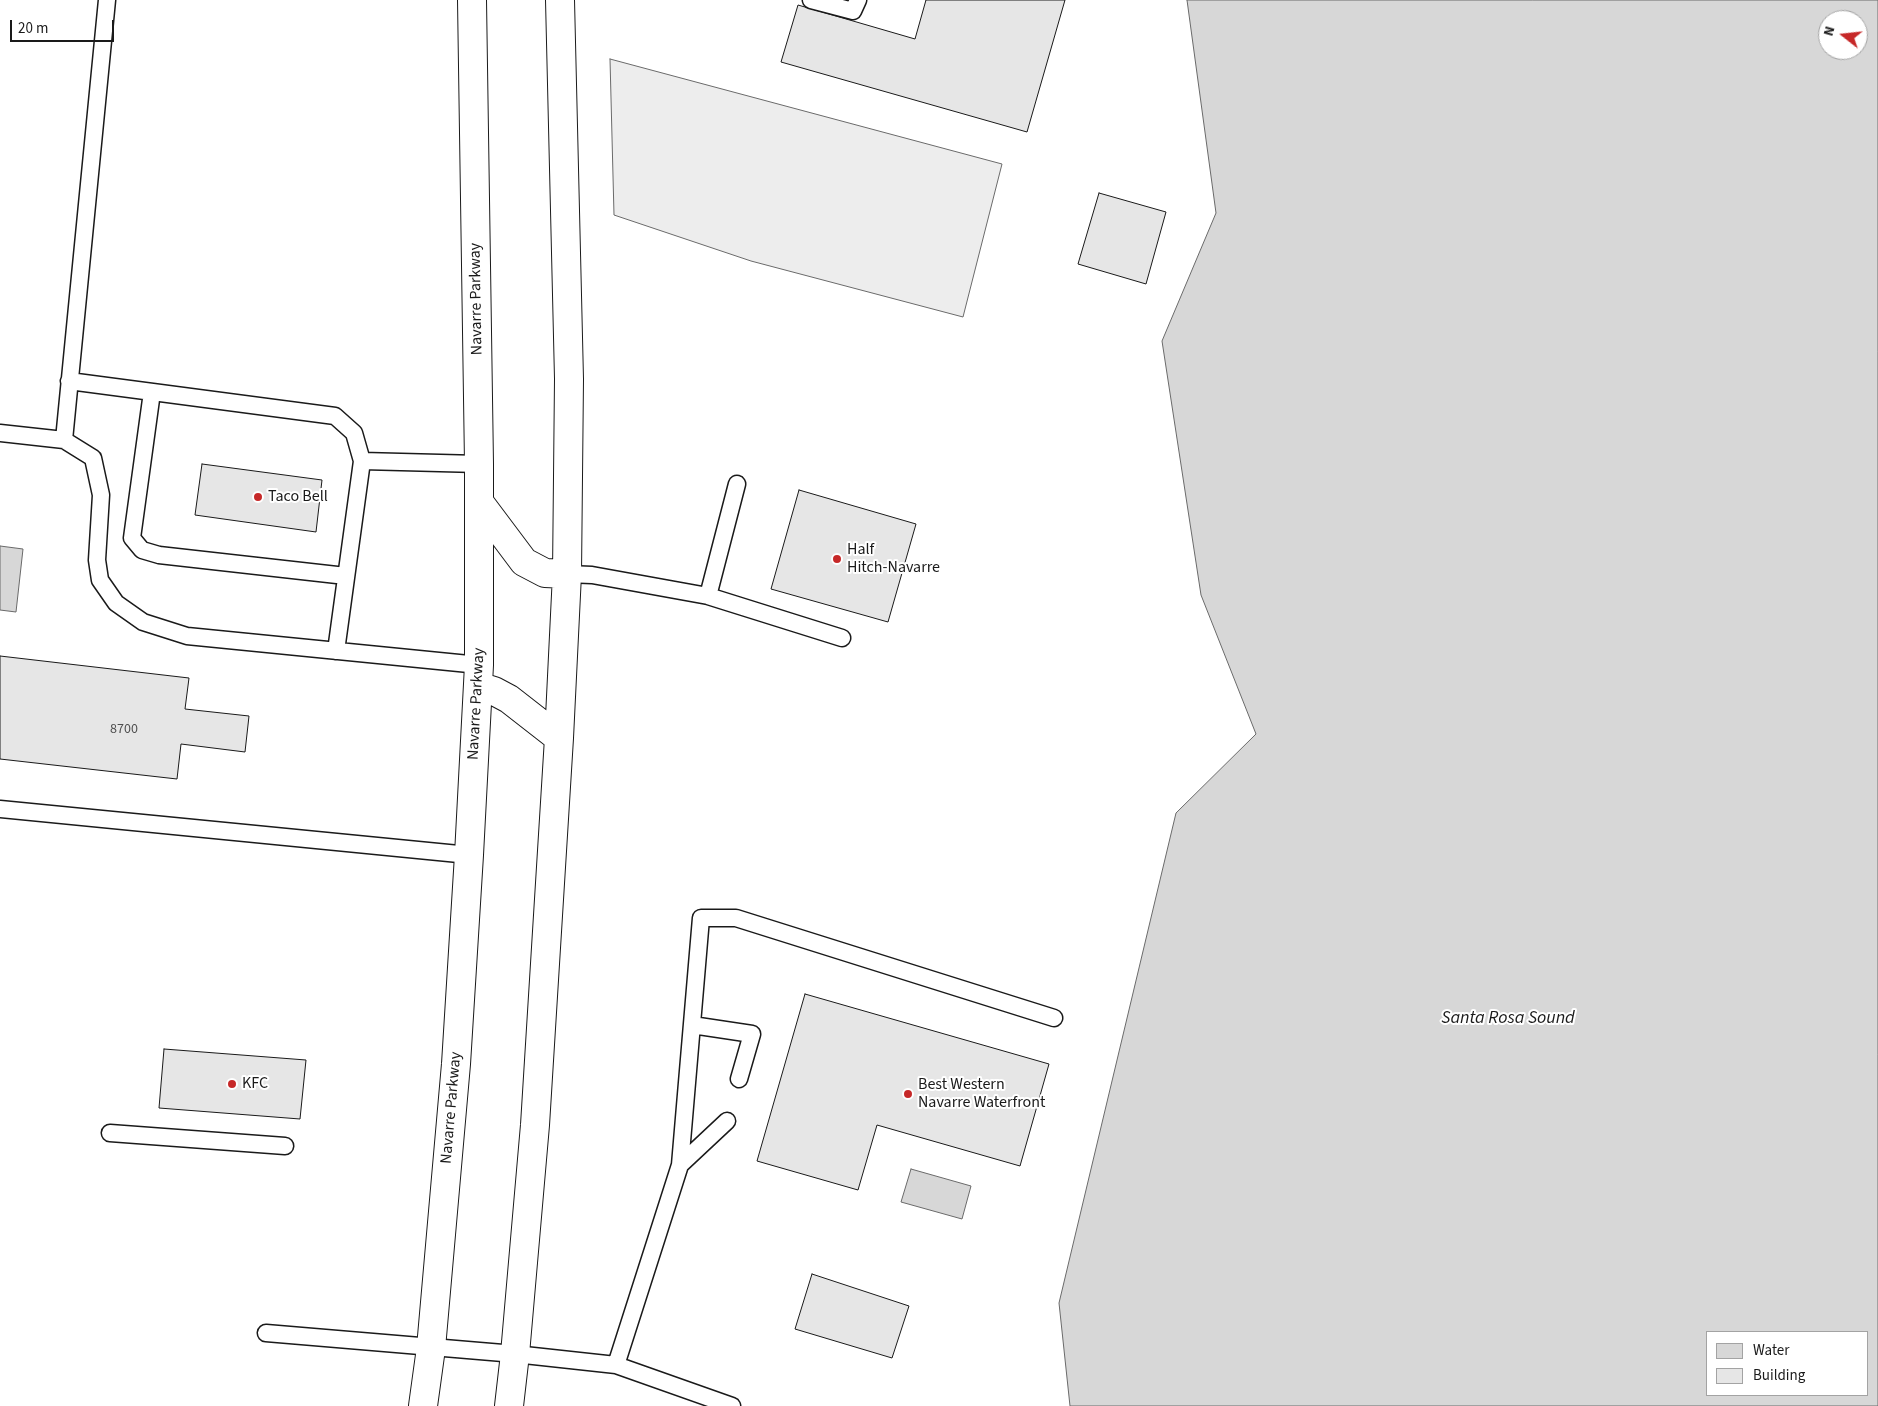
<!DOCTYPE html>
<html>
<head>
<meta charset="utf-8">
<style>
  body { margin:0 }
  #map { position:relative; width:1878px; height:1406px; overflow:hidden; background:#fff; font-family:"Source Sans 3",sans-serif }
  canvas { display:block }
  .legend { position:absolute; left:1706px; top:1331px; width:162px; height:65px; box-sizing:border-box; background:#fff; border:1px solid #a3a3a3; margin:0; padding:6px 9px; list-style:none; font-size:15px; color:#1a1a1a }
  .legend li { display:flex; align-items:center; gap:10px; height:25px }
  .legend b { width:25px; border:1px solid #a3a3a3 }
  .north { position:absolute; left:1818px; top:10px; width:50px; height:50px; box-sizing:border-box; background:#fff; border:1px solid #a3a3a3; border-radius:50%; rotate:286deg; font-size:14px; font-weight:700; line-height:20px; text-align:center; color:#1a1a1a }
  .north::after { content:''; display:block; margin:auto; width:18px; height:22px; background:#c62828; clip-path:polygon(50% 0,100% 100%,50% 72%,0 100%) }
  .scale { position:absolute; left:10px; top:20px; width:104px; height:22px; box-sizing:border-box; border:2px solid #1a1a1a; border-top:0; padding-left:6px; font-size:15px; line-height:18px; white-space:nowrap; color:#1a1a1a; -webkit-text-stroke:4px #fff; paint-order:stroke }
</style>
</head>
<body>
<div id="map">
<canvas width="1878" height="1406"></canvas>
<ul class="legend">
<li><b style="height:14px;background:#d7d7d7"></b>Water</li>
<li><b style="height:14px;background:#e6e6e6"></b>Building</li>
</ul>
<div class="north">N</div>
<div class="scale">20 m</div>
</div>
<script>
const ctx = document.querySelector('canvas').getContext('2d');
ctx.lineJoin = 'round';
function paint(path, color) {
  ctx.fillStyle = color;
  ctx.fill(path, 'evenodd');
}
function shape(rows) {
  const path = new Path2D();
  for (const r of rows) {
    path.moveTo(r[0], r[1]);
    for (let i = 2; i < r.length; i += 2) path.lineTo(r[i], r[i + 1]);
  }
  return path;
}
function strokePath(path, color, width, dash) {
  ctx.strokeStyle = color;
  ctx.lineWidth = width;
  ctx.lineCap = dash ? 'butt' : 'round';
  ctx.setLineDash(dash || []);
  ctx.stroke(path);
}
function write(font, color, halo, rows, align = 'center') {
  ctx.font = font + ' "Source Sans 3",sans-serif';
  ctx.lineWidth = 4;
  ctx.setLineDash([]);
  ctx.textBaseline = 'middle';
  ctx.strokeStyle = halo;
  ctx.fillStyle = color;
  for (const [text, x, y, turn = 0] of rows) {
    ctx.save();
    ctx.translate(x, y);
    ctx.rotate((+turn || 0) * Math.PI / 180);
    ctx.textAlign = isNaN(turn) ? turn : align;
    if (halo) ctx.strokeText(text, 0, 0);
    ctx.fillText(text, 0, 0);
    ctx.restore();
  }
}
const built = shape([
  [610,59,1002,164,963,317,751,261,614,215,610,59]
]);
paint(built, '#ededed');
strokePath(built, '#6a6a6a', 1);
const water = shape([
  [1187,0,1878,0,1878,1406,1070,1406,1059,1303,1176,813,1256,734,1201,595,1162,341,1216,213,1187,0],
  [1828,20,1858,20,1858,50,1828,50,1828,20],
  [1867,1332,1867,1395,1707,1395,1707,1332,1867,1332],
  [0,546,23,549,16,612,0,610,0,546],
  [911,1169,971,1186,962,1219,901,1202,911,1169]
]);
paint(water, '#d7d7d7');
strokePath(water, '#6a6a6a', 1);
const building = shape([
  [926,0,1065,0,1027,132,781,62,798,5,915,39,926,0],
  [1099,193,1166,212,1146,284,1078,264,1099,193],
  [202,464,322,480,316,532,195,515,202,464],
  [799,490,916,524,888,622,771,589,799,490],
  [0,656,189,678,185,709,249,716,245,752,181,744,177,779,0,759,0,656],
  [805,994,1049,1064,1020,1166,877,1125,858,1190,757,1161,805,994],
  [164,1049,306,1060,300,1119,159,1108,164,1049],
  [812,1274,909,1306,892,1358,795,1329,812,1274]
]);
paint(building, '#e6e6e6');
strokePath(building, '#1a1a1a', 1);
const service = shape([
  [107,0,64,440,93,458,101,495,97,560,100,580,116,603,143,622,187,636,479,665],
  [811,0,853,11,858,0],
  [69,381,335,416,354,433,362,461],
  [152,392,132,538,142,550,159,555,346,576],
  [0,433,64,440],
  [567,574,592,575,708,596,842,638],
  [708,596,737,484],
  [336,651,362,461,479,464],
  [0,809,469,855],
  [692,1025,752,1034,739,1079],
  [110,1133,285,1146],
  [680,1165,701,918,736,918,1054,1018],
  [266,1333,515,1354,616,1365,732,1406],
  [616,1365,680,1165,727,1121]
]);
const trunk = shape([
  [479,502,524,562,545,573,567,574],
  [478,686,494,691,509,699,559,738],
  [423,1406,431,1348,456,1064,469,855,479,665,479,464,472,0],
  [509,1406,515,1354,535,1125,559,738,567,574,569,379,560,0]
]);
strokePath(service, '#1a1a1a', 19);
strokePath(trunk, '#1a1a1a', 30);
strokePath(service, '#fff', 16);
strokePath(trunk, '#fff', 28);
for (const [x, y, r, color] of [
  [258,497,5,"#c62828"],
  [837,559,5,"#c62828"],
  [232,1084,5,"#c62828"],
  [908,1094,5,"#c62828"]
]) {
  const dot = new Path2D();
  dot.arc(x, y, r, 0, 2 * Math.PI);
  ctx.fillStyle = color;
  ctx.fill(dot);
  strokePath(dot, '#fff', 2);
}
write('14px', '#4d4d4d', null, [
  ["8700",124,730]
]);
write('16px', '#1a1a1a', '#fff', [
  ["Navarre Parkway",477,299,-91],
  ["Navarre Parkway",477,704,-87],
  ["Navarre Parkway",452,1108,-85]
]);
write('16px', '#1a1a1a', '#fff', [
  ["Taco Bell",268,497],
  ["Half",847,550],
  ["Hitch-Navarre",847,568],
  ["KFC",242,1084],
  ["Best Western",918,1085],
  ["Navarre Waterfront",918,1103]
], 'left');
write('italic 18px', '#1a1a1a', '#fff', [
  ["Santa Rosa Sound",1508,1019]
]);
</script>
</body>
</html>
